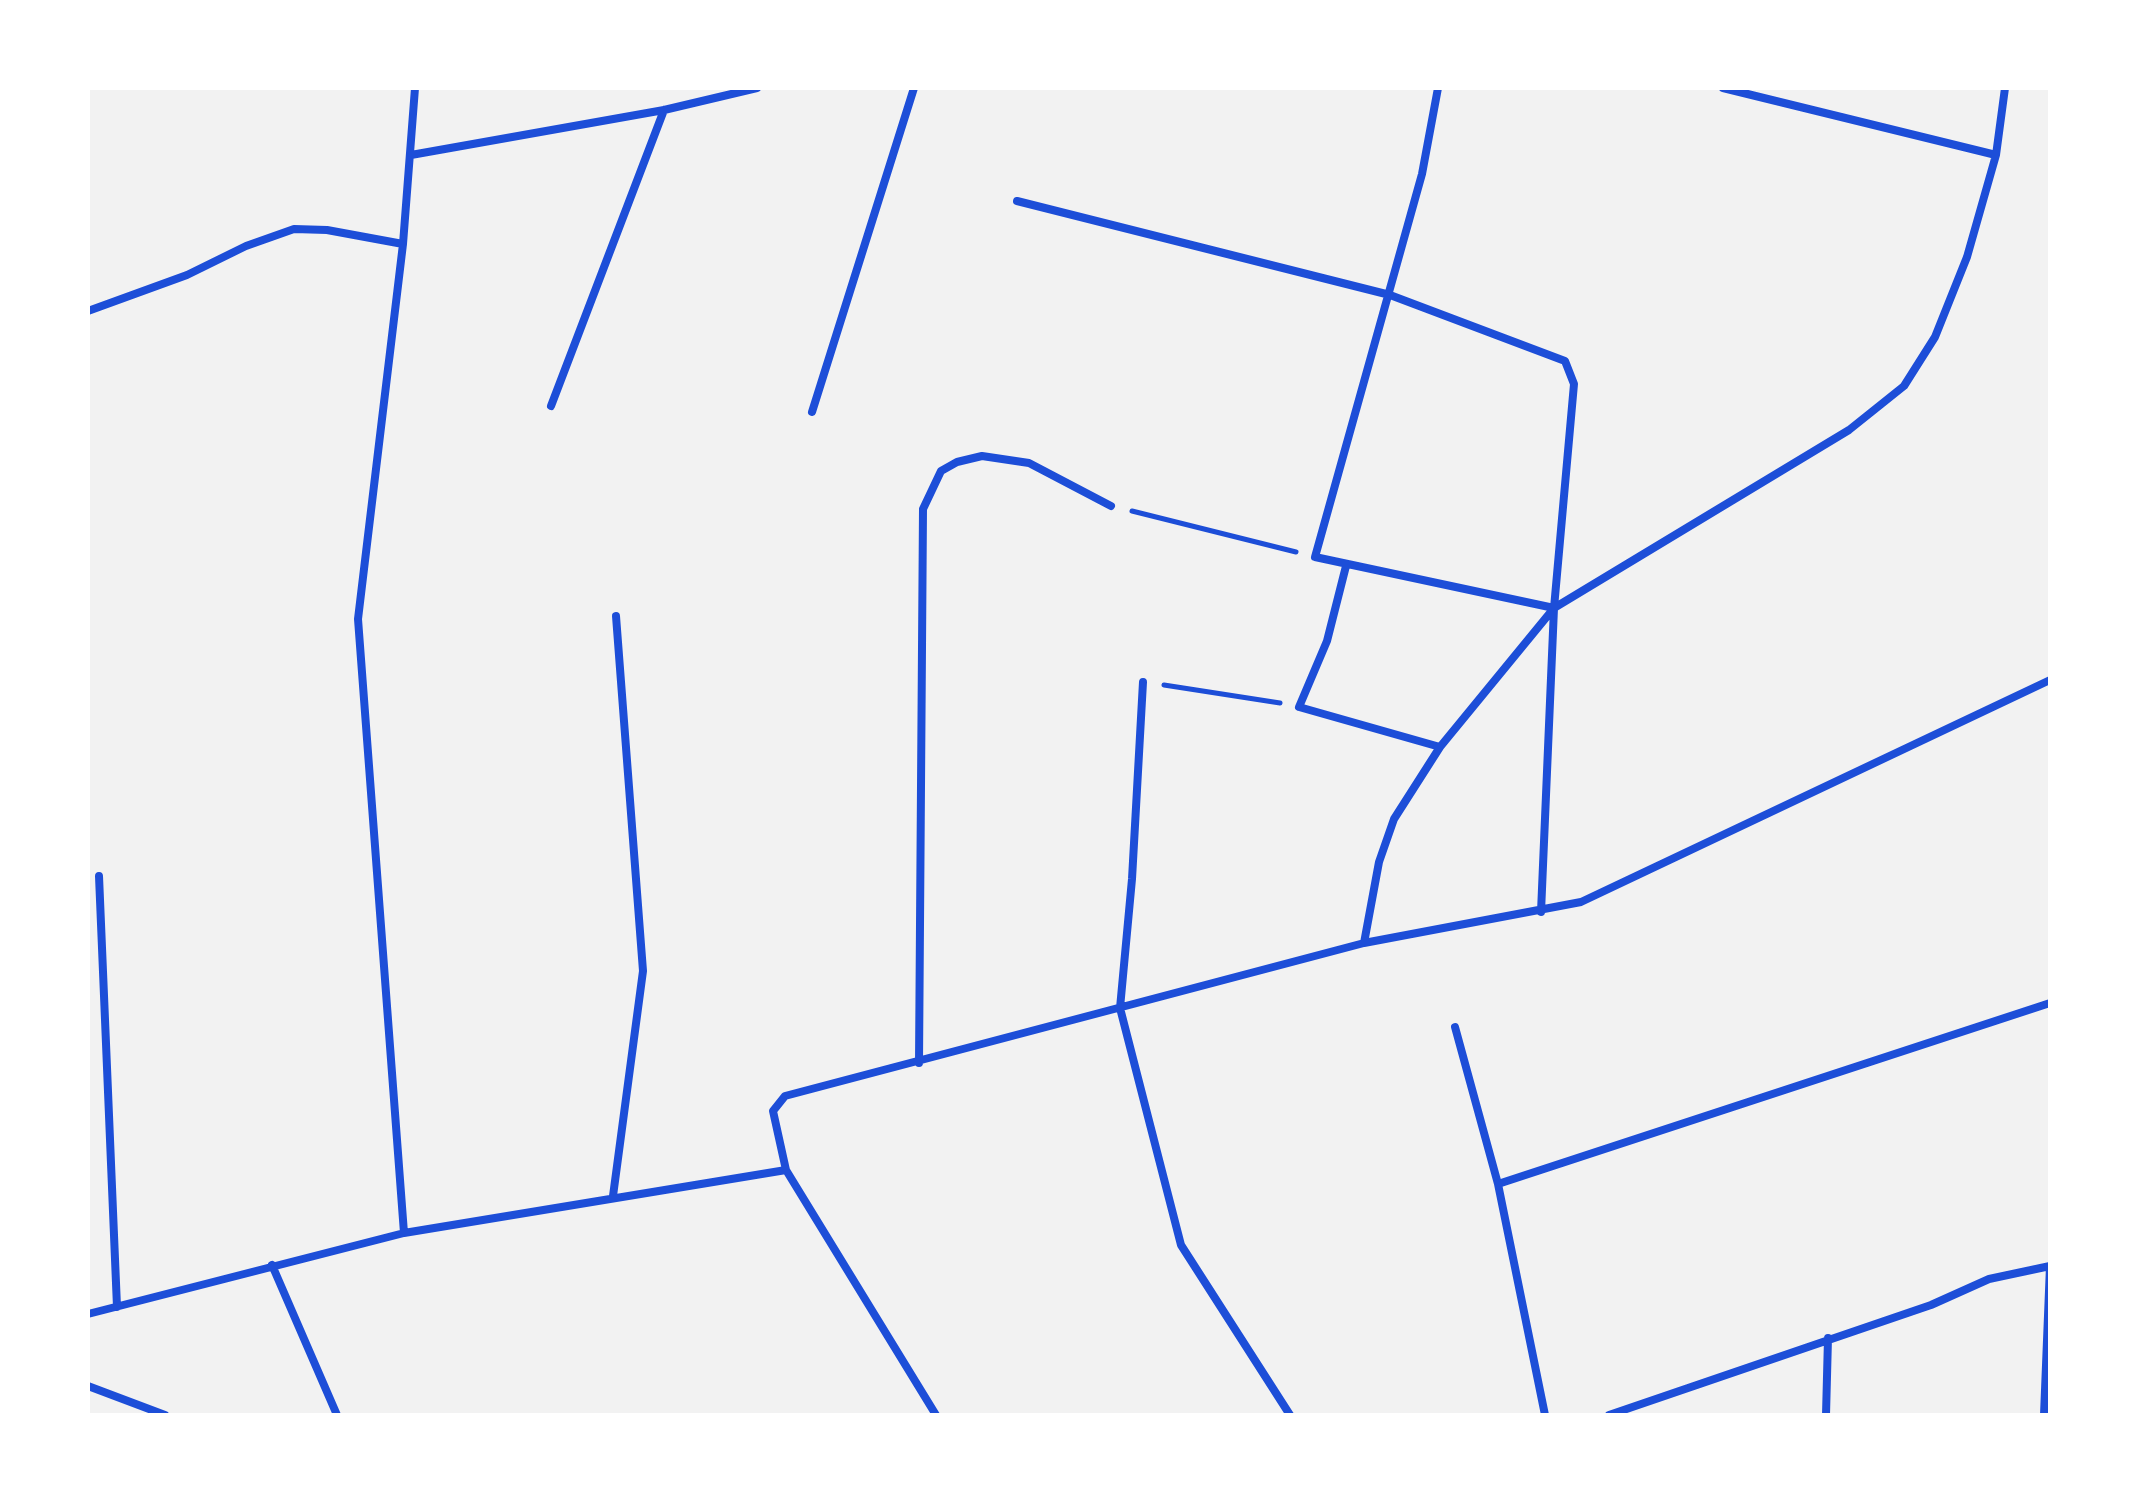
<!DOCTYPE html>
<html>
<head>
<meta charset="utf-8">
<style>
  body { margin:0 }
  #map { position:relative; width:2138px; height:1503px; overflow:hidden; background:#f2f2f2; font-family:"Nunito Sans",sans-serif }
  canvas { display:block }
  .frame { position:absolute; inset:0; border:90px solid #fff; pointer-events:none }
</style>
</head>
<body>
<div id="map">
<canvas width="2138" height="1503"></canvas>
<div class="frame"></div>
</div>
<script>
const ctx = document.querySelector('canvas').getContext('2d');
ctx.lineJoin = 'round';
function shape(rows) {
  const path = new Path2D();
  for (const r of rows) {
    path.moveTo(r[0], r[1]);
    for (let i = 2; i < r.length; i += 2) path.lineTo(r[i], r[i + 1]);
  }
  return path;
}
function strokePath(path, color, width, dash) {
  ctx.strokeStyle = color;
  ctx.lineWidth = width;
  ctx.lineCap = dash ? 'butt' : 'round';
  ctx.setLineDash(dash || []);
  ctx.stroke(path);
}
strokePath(shape([
  [1132,511,1296,552],
  [1164,685,1280,703]
]), '#1d4ed8', 5);
strokePath(shape([
  [1438,88,1422,174,1315,557,1554,608],
  [1723,88,1996,155],
  [411,155,664,110,757,88],
  [1017,201,1390,295,1565,361,1574,384,1554,608,1541,912],
  [88,311,187,275,246,246,294,229,327,230,403,244],
  [551,406,664,110],
  [812,412,914,88],
  [1346,566,1327,641,1299,707,1440,747],
  [1143,682,1132,879,1120,1008,1181,1245,1290,1415],
  [99,876,117,1307],
  [1364,943,1379,862,1394,819,1440,747,1554,608,1849,430,1904,386,1935,337,1967,257,1996,155,2005,88],
  [1455,1027,1498,1184,1545,1415],
  [919,1063,923,509,941,471,957,462,982,456,1029,463,1111,506],
  [1498,1184,2050,1003],
  [613,1196,643,971,616,616],
  [404,1233,358,619,403,244,415,88],
  [272,1265,337,1415],
  [88,1314,404,1233,786,1170],
  [88,1386,165,1415],
  [936,1415,786,1170,773,1111,785,1096,1364,943,1581,902,2050,680],
  [1609,1415,1931,1305,1989,1279,2050,1266],
  [1826,1415,1828,1338],
  [2044,1415,2050,1266]
]), '#1d4ed8', 8);
</script>
</body>
</html>
